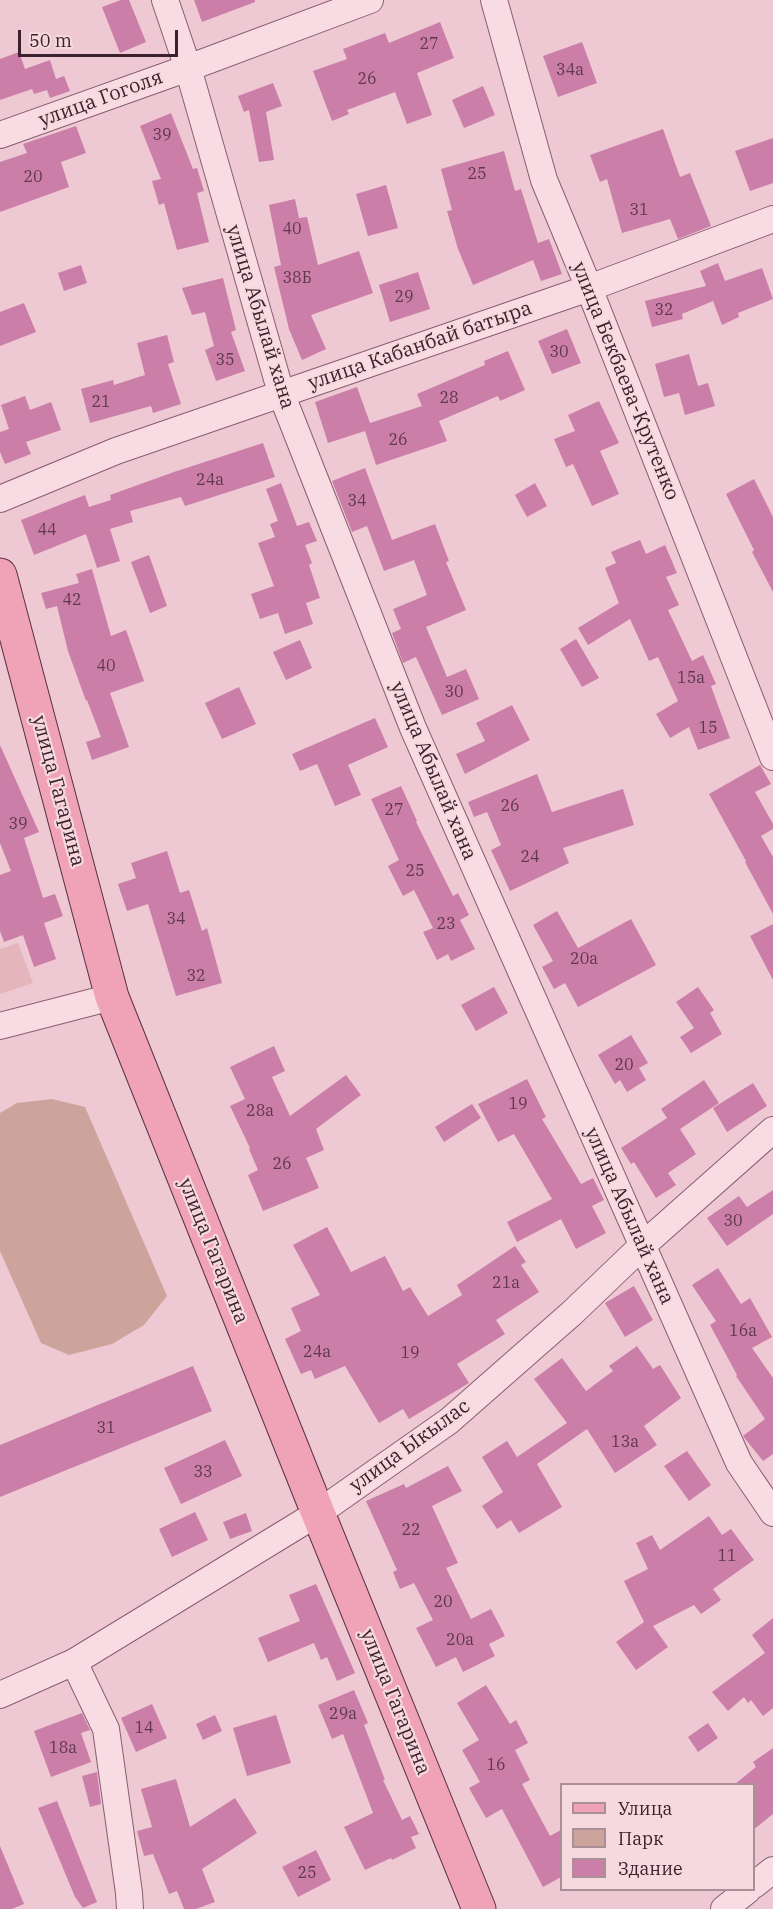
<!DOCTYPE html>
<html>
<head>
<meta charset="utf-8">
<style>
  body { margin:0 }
  #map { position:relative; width:773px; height:1909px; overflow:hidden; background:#eec8d2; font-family:"IBM Plex Serif",serif }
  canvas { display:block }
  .legend { position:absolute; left:560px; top:1783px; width:195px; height:108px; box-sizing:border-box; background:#f6d8df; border:2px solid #ab8f98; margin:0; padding:8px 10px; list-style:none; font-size:18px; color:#3b212d }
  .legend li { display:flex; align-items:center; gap:12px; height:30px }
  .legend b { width:30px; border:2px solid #ab8f98 }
  .scale { position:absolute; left:18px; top:30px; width:160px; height:27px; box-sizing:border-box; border:3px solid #3b212d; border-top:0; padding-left:8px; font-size:18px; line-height:21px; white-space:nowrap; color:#3b212d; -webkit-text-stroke:4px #f6d8df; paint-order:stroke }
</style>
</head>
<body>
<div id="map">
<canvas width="773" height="1909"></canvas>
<ul class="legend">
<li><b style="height:8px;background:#f0a2b6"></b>Улица</li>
<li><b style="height:16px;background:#cda49c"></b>Парк</li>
<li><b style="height:16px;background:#cb7fa8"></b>Здание</li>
</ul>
<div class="scale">50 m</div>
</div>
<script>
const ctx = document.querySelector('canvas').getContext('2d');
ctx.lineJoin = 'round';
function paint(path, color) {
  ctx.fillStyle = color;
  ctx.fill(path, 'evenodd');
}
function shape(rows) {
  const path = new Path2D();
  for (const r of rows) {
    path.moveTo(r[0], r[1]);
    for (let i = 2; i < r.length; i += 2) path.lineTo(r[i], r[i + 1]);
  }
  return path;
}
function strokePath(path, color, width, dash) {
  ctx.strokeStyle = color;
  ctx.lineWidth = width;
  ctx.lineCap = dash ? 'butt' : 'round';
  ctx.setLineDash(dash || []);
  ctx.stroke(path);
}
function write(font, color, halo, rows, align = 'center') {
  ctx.font = font + ' "IBM Plex Serif",serif';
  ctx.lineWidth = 4.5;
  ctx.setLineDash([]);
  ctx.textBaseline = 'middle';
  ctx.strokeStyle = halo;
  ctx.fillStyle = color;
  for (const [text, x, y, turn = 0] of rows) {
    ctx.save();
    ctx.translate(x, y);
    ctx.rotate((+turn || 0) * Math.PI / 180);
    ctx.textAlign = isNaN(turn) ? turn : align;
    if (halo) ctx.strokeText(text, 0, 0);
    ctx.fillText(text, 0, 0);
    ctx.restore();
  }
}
paint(shape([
  [18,943,33,983,0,994,0,949]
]), '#e4b6bb');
paint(shape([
  [52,1099,85,1107,167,1296,144,1325,112,1344,69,1355,41,1343,0,1251,0,1113,17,1103]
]), '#cda49c');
paint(shape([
  [121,0,129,0,146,42,120,53,102,7],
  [194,0,255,0,255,2,202,22],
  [440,22,454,58,417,73,432,115,407,124,395,92,347,110,349,114,332,121,313,71,347,59,343,49,385,33,389,43],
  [582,42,597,83,558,97,543,56],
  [19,52,25,69,50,60,56,79,64,76,70,91,50,98,47,90,34,94,32,89,0,100,0,59],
  [273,83,282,106,266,112,274,160,259,162,249,110,244,112,238,96],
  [483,86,495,115,464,128,452,100],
  [171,113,193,169,197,168,204,191,197,193,209,242,177,250,164,203,159,205,152,181,161,179,140,126],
  [76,126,86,153,61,162,69,187,0,212,0,162,27,153,23,144],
  [663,129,680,177,690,173,711,226,678,239,670,219,622,233,607,179,600,182,590,155],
  [773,138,773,183,750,191,735,151],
  [504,151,515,191,521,189,538,243,549,239,562,274,541,281,533,260,473,285,458,249,447,211,452,210,441,169],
  [386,185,398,228,368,236,356,194],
  [295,199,299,218,307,217,318,265,359,251,373,293,311,315,326,349,302,360,289,329,274,267,281,265,269,205],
  [718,263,725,281,762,268,773,299,738,313,739,317,722,325,713,301,682,314,683,319,652,327,645,301,706,286,700,271],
  [81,265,87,283,64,291,58,273],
  [418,272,430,309,390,322,379,285],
  [223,278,236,330,231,332,245,371,216,381,205,350,214,346,205,312,192,315,182,288],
  [24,303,36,332,0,346,0,312],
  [567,329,581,363,552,374,538,341],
  [167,335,174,362,168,364,181,404,153,413,151,406,90,423,81,389,113,380,114,385,145,375,137,343],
  [508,351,525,390,500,401,498,396,439,421,447,441,376,465,365,431,328,443,315,402,357,387,370,423,422,406,417,394,485,365,484,361],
  [689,354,698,386,708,383,715,406,685,415,679,393,664,397,655,364],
  [25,396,30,410,51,402,61,430,26,442,31,454,5,464,0,452,0,432,9,429,1,405],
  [599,401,619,443,600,451,619,494,592,506,573,464,566,467,554,439,575,431,568,415],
  [263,443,275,477,185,506,181,497,130,511,133,522,110,529,120,561,97,568,86,534,34,555,21,520,85,495,89,507,111,500,110,495,174,472],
  [365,468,392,540,435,524,449,561,446,562,466,610,426,627,447,677,466,669,479,699,442,715,416,657,403,663,392,633,401,629,393,609,427,595,414,560,384,571,367,526,352,532,332,481],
  [754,479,773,517,773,592,752,552,754,550,726,494],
  [281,483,297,526,309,522,317,541,305,545,312,563,309,565,320,598,306,603,313,624,285,634,278,613,260,619,251,594,274,586,258,543,275,537,270,524,278,521,266,489],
  [535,483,547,506,527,517,515,495],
  [640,540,646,554,665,545,677,573,666,577,679,605,668,610,692,661,703,655,716,684,711,686,730,738,698,750,689,727,670,738,656,714,678,701,658,657,649,661,630,619,588,645,578,628,619,603,605,568,616,563,611,552],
  [149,555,167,606,150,613,131,562],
  [92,569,111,636,126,630,144,681,110,693,129,747,92,760,86,742,101,737,87,700,86,701,68,651,57,606,46,609,41,593,79,583,76,574],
  [576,639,599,678,582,687,560,649],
  [300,640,312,668,286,680,273,652],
  [239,687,256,724,222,739,205,703],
  [512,705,530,740,465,774,456,754,485,741,476,723],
  [375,718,388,747,348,765,361,795,335,806,317,764,300,771,292,754],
  [0,745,39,832,24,838,43,898,55,894,63,916,44,923,56,959,34,967,23,935,4,942,0,931,0,875,11,871,0,843],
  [760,765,771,784,755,792,773,824,773,829,761,836,773,857,773,914,745,862,746,861,709,794],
  [537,774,552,812,623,789,634,825,563,848,569,863,510,891,491,850,501,845,487,812,474,817,468,802],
  [401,786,417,821,416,822,453,896,458,893,469,915,460,920,475,949,451,961,448,954,437,960,423,932,433,928,414,890,403,896,388,866,399,860,371,799],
  [167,851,180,893,189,890,202,931,207,928,222,983,176,996,148,904,127,911,118,884,136,878,131,863],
  [557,911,578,948,631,919,656,965,578,1007,565,983,554,989,542,967,553,961,533,925],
  [773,924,773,980,750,936],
  [494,987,508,1013,476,1031,461,1005],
  [698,987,714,1010,710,1013,722,1034,691,1053,680,1037,694,1028,676,1002],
  [631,1035,648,1063,639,1068,646,1080,627,1092,620,1080,615,1084,598,1055],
  [274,1046,285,1071,272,1077,290,1116,346,1075,361,1095,316,1129,324,1150,306,1158,319,1188,263,1211,248,1175,258,1170,249,1149,250,1148,230,1106,245,1099,230,1067],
  [527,1079,546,1117,542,1119,581,1184,593,1178,604,1200,592,1206,606,1233,576,1249,561,1219,517,1242,507,1222,552,1199,514,1134,498,1142,478,1104],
  [704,1080,719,1103,680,1129,696,1154,668,1173,676,1185,656,1198,634,1162,631,1164,621,1148,667,1118,661,1109],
  [753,1083,767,1106,727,1132,713,1108],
  [472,1104,481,1118,444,1142,435,1127],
  [773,1190,773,1214,727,1246,707,1218,739,1196,747,1207],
  [327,1227,351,1272,385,1256,403,1291,410,1287,428,1316,462,1295,457,1285,515,1246,526,1262,521,1265,539,1292,496,1320,505,1334,457,1364,469,1383,409,1419,403,1409,379,1423,345,1366,315,1379,311,1370,301,1374,285,1339,301,1331,291,1308,320,1295,293,1245],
  [718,1268,741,1304,750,1298,772,1337,752,1348,773,1378,773,1454,763,1461,743,1436,765,1419,736,1376,737,1375,710,1325,716,1321,692,1285],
  [634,1286,653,1320,625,1337,605,1303],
  [637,1346,653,1369,660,1365,681,1398,644,1426,657,1445,615,1473,587,1429,537,1464,562,1507,519,1533,511,1520,497,1529,482,1506,503,1492,482,1457,507,1441,517,1457,567,1423,534,1379,562,1358,586,1391,613,1371,609,1366],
  [193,1366,212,1411,0,1497,0,1445],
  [225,1440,242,1476,181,1504,164,1468],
  [687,1451,711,1485,689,1501,664,1466],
  [448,1466,462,1491,432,1506,458,1563,446,1568,471,1619,491,1609,505,1636,489,1644,495,1656,463,1672,456,1657,436,1667,416,1628,433,1620,414,1583,400,1589,393,1572,397,1570,366,1501,404,1484,406,1488],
  [195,1512,208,1540,172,1557,159,1529],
  [246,1513,252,1531,230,1539,223,1522],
  [709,1516,722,1535,731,1529,754,1560,713,1589,721,1600,701,1614,694,1605,653,1626,668,1647,636,1670,616,1642,644,1622,624,1581,648,1569,636,1543,652,1535,660,1550],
  [316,1584,355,1673,337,1681,327,1657,321,1660,314,1643,268,1662,258,1638,300,1621,289,1595],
  [773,1618,773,1708,763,1716,751,1700,748,1703,744,1697,728,1711,712,1692,765,1653,752,1635],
  [486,1685,510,1724,516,1720,528,1743,515,1750,530,1780,522,1784,550,1836,561,1830,561,1877,543,1887,502,1809,486,1818,469,1788,480,1782,462,1750,479,1740,457,1703],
  [354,1690,368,1723,364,1725,385,1780,383,1780,402,1820,410,1816,419,1834,411,1837,416,1848,392,1860,391,1858,365,1870,344,1827,373,1813,343,1734,332,1739,318,1705],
  [152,1704,167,1738,136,1752,121,1718],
  [82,1713,90,1730,81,1733,91,1762,51,1777,34,1731],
  [215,1715,222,1731,203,1740,196,1724],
  [276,1715,291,1763,247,1776,233,1728],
  [708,1723,718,1738,698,1752,688,1737],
  [773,1748,773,1814,753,1830,753,1785,734,1785,756,1767,753,1762],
  [97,1772,101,1804,90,1807,82,1776],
  [176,1779,190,1827,235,1798,257,1833,202,1869,215,1902,196,1909,184,1909,177,1891,169,1894,153,1854,144,1856,137,1831,152,1827,141,1789],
  [57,1801,97,1902,83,1908,75,1897,38,1808],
  [0,1846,24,1904,12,1909,0,1909],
  [316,1850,331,1880,298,1897,282,1867]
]), '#cb7fa8');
const minor = shape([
  [165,0,188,68,281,393,413,728,739,1463,773,1513],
  [494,0,544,180,589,288,773,757],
  [0,135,188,68,370,0],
  [0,499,116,451,589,288,773,219],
  [0,1026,112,997],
  [74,1662,106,1729,129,1893,130,1909],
  [0,1695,74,1662,318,1513,449,1421,572,1313,642,1246,773,1130],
  [754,1885,773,1870],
  [724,1909,748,1890]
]);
const major = shape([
  [0,575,112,997,318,1513,479,1909]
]);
strokePath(minor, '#8a5d70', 28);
strokePath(major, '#583144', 35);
strokePath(minor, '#f9dce3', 26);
strokePath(major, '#f0a2b6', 33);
write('16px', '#5f384c', null, [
  ["27",429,44],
  ["34а",570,70],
  ["26",367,79],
  ["39",162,135],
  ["25",477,174],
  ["20",33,177],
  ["31",639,210],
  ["40",292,229],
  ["38Б",297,278],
  ["29",404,297],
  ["32",664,310],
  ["30",559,352],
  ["35",225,360],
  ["28",449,398],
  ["21",101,402],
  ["26",398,440],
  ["24а",210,480],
  ["34",357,501],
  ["44",47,530],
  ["42",72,600],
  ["40",106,666],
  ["15а",691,678],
  ["30",454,692],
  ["15",708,728],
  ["26",510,806],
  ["27",394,810],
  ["39",18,824],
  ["24",530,857],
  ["25",415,871],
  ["34",176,919],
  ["23",446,924],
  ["20а",584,959],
  ["32",196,976],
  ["20",624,1065],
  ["19",518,1104],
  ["28а",260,1111],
  ["26",282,1164],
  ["30",733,1221],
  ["21а",506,1283],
  ["16а",743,1331],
  ["24а",317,1352],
  ["19",410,1353],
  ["31",106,1428],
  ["13а",625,1442],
  ["33",203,1472],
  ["22",411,1530],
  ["11",727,1556],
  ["20",443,1602],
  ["20а",460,1640],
  ["29а",343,1714],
  ["14",144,1728],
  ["18а",63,1748],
  ["16",496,1765],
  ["25",307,1873]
]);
write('20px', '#3b212d', '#f6d8df', [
  ["улица Гоголя",101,99,-20],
  ["улица Абылай хана",260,317,73],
  ["улица Кабанбай батыра",420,346,-19],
  ["улица Бекбаева-Крутенко",625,381,68],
  ["улица Абылай хана",433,771,67],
  ["улица Гагарина",58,791,75],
  ["улица Абылай хана",629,1216,66],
  ["улица Гагарина",213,1251,68],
  ["улица Ыкылас",410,1446,-36],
  ["улица Гагарина",395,1702,68]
]);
</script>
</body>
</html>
